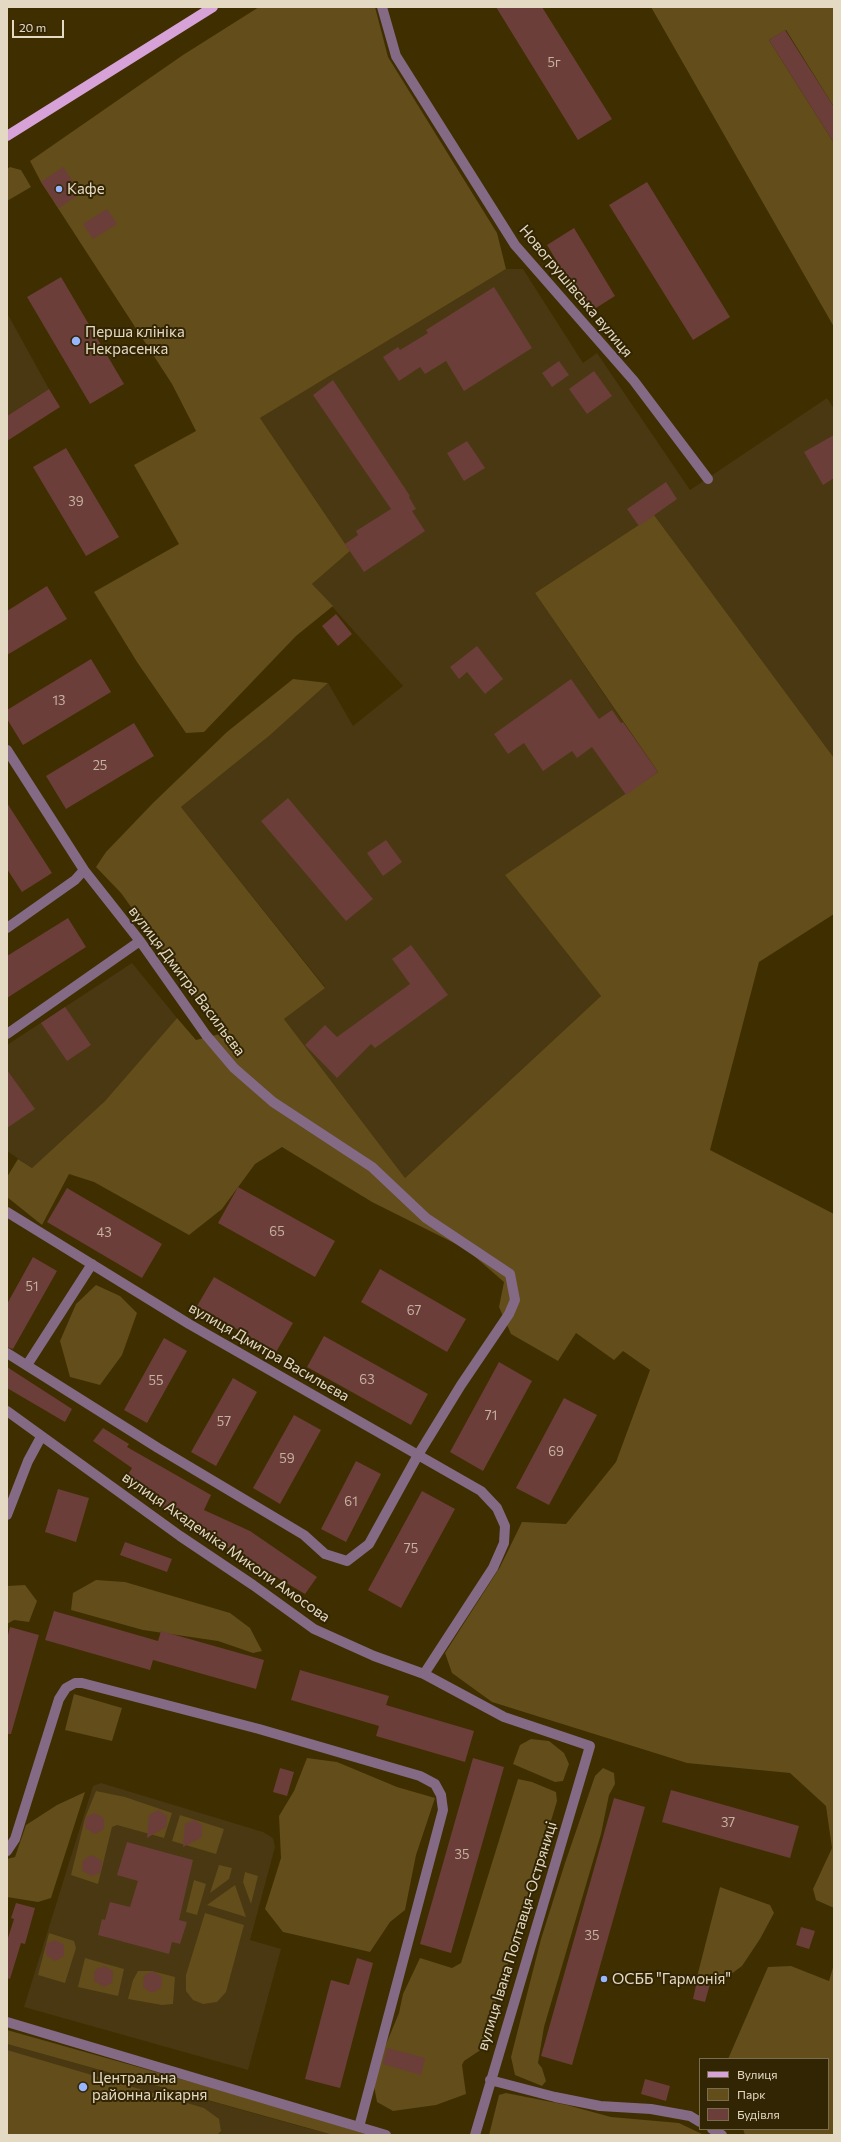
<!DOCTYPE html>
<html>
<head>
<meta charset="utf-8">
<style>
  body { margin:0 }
  #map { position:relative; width:841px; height:2142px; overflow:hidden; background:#3f2e00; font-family:Commissioner,sans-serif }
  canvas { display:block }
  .frame { position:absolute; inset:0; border:8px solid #e4d9c3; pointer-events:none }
  .legend { position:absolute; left:699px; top:2058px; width:130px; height:72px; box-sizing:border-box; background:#322504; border:1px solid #796d50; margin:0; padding:5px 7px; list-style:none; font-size:12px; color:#e4d9c3 }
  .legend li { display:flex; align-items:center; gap:8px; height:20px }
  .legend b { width:20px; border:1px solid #796d50 }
  .scale { position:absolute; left:12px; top:20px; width:52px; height:18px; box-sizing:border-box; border:2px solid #e4d9c3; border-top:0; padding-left:5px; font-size:12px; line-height:14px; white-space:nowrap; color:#e4d9c3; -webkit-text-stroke:3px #322504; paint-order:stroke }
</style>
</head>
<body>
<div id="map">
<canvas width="841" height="2142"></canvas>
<div class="frame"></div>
<ul class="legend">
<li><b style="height:5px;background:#d6a2d7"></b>Вулиця</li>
<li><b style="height:11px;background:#624d1b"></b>Парк</li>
<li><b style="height:11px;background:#6b3e39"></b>Будівля</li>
</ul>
<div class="scale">20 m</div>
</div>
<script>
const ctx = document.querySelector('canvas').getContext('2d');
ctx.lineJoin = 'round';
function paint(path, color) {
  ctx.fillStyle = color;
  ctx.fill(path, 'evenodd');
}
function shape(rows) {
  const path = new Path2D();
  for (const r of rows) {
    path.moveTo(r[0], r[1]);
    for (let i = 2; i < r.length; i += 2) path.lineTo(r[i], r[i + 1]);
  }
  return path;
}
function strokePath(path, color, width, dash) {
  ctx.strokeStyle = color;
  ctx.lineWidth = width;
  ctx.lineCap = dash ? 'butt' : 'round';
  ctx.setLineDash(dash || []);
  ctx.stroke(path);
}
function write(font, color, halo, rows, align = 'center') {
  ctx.font = font + ' Commissioner,sans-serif';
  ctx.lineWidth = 4;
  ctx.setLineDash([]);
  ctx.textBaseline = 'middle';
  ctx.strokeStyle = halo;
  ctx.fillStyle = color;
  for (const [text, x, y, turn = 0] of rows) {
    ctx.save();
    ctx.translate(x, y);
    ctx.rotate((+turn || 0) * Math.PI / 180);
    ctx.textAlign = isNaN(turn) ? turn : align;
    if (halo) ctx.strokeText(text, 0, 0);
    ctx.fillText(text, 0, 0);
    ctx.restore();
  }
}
paint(shape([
  [506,269,523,269,583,363,597,353,690,490,827,398,834,409,834,758,654,515,535,593,623,722,599,739,599,756,626,795,505,875,601,996,405,1178,284,1019,325,987,181,807,269,736,328,683,353,726,403,686,312,584,350,551,260,418],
  [7,313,49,389,7,416],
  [132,963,177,1018,105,1101,32,1168,7,1151,7,1045],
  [101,1783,263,1832,273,1838,275,1847,250,1940,281,1949,248,2070,24,2007,93,1786],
  [7,2044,310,2129,333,2135,7,2135]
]), '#493812');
paint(shape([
  [259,7,375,7,388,57,497,233,506,269,260,418,350,551,312,584,333,606,296,636,204,732,186,733,137,662,94,592,179,544,134,465,196,431,172,384,41,182,30,161,183,55],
  [651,7,834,7,834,107,786,30,769,40,834,143,834,327],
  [10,167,21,170,31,187,7,201,7,169],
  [654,515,834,758,834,914,759,962,710,1150,834,1214,834,1908,816,1900,813,1889,832,1848,826,1806,790,1773,687,1763,492,1702,452,1673,445,1653,500,1567,522,1522,566,1524,616,1462,650,1370,623,1351,614,1360,576,1333,558,1361,511,1334,499,1307,504,1282,466,1249,372,1202,282,1147,255,1164,222,1209,189,1235,94,1182,69,1174,42,1225,7,1197,7,1177,18,1159,32,1168,105,1101,177,1018,196,1040,220,1034,173,965,121,893,96,867,106,852,153,803,227,732,293,679,328,683,269,736,181,807,325,988,284,1019,405,1178,601,996,505,875,658,772,535,593],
  [96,1285,120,1296,137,1313,122,1355,100,1385,70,1377,60,1341,76,1304],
  [96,1580,125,1582,230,1613,250,1628,262,1651,253,1653,218,1641,143,1630,71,1610,73,1593],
  [25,1585,37,1601,29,1622,14,1620,7,1624,7,1586],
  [74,1694,122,1708,112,1741,65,1730],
  [531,1739,549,1741,564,1753,569,1764,563,1781,555,1782,513,1764,520,1745],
  [307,1758,337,1762,397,1787,435,1798,416,1855,405,1910,390,1922,370,1952,283,1932,265,1909,281,1858,279,1816,294,1791],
  [603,1768,614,1773,615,1784,609,1795,601,1834,544,2027,538,2063,542,2068,546,2081,542,2086,515,2075,511,2057,541,1939,565,1863,595,1776],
  [518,1779,532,1782,556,1792,557,1801,482,2049,464,2061,462,2065,466,2094,436,2105,393,2111,377,2102,374,2086,384,2049,399,2013,403,1994,420,1958,452,1968,461,1963],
  [96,1791,125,1797,172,1813,164,1838,117,1825,112,1827,98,1884,71,1875,85,1818],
  [85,1792,51,1898,38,1902,7,1897,7,1859,15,1857,26,1825,57,1805],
  [180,1815,224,1829,216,1854,172,1841],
  [219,1865,232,1868,229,1879,210,1893],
  [245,1872,258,1876,251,1904,243,1882],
  [194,1880,206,1884,197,1915,186,1912],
  [235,1885,246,1917,207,1905],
  [720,1887,770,1905,774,1913,760,1939,742,1966,723,1980,697,1977],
  [205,1913,244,1925,226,1992,217,2002,203,2004,193,2000,186,1991,186,1975],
  [49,1933,74,1941,76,1948,65,1983,38,1975],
  [85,1958,124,1969,118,1996,78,1987],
  [834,1964,834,2135,745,2135,743,2129,828,2129,828,2059,728,2059,768,1967,791,1966,829,1981],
  [138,1971,152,1971,175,1977,173,2004,162,2005,128,1999,133,1980],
  [7,2030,280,2107,369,2135,333,2135,7,2044],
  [7,2050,204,2108,219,2119,221,2131,217,2135,7,2135],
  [506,2093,567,2105,611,2117,679,2123,704,2135,489,2135,499,2095]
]), '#624d1b');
paint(shape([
  [496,7,542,7,612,119,578,140],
  [785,30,834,107,834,143,769,40],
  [63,167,81,193,59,208,41,182],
  [647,182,730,317,693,340,609,205],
  [107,209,117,224,93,239,83,224],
  [574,228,615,296,588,313,547,245],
  [61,277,124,384,90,404,27,297],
  [494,287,532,348,464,391,446,361,425,374,420,367,399,381,383,357,398,347,400,350,428,333,426,330],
  [559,361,569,375,552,387,542,373],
  [594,371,612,396,587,414,569,389],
  [333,380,410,496,409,497,416,509,412,511,425,531,364,572,345,544,358,535,356,531,391,509,313,395],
  [49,389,60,407,7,441,7,416],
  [834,435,834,478,823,485,804,452],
  [467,441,485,468,464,481,447,453],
  [66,448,119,537,86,556,33,467],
  [666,482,677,499,639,526,627,509],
  [47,586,67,619,7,655,7,611],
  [336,614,352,634,338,646,322,626],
  [477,646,503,679,485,694,467,672,459,679,450,667],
  [91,659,111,692,23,745,7,719,7,710],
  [571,679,599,719,612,710,621,723,623,722,658,772,626,795,592,747,577,758,572,751,543,771,524,743,508,754,494,734],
  [134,723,154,756,66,809,46,776],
  [288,798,373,899,346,921,261,821],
  [7,803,52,873,22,892,7,869],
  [386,840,402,862,383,876,367,853],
  [68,918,86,947,7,998,7,956],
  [411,945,448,995,375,1048,371,1044,337,1078,305,1045,325,1025,337,1037,410,984,392,959],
  [65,1007,91,1045,67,1061,41,1023],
  [7,1070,35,1109,7,1128],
  [238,1187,335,1241,315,1277,218,1223],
  [67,1188,162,1244,142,1278,47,1222],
  [33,1257,57,1271,13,1349,7,1347,7,1304],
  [380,1269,466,1319,447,1352,361,1302],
  [214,1277,293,1323,276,1352,197,1306],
  [324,1336,428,1394,411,1425,307,1367],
  [164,1338,187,1351,147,1423,124,1410],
  [499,1362,532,1381,483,1471,450,1452],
  [7,1367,72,1409,65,1422,7,1388],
  [233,1378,257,1392,216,1466,191,1452],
  [564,1398,597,1415,549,1505,516,1488],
  [294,1415,321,1430,280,1504,253,1488],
  [103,1428,129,1444,127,1447,211,1495,204,1510,250,1531,317,1577,305,1594,174,1516,124,1481,132,1468,93,1441],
  [356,1461,381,1474,346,1542,321,1529],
  [58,1489,89,1498,76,1542,45,1532],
  [422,1491,455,1509,401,1608,368,1590],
  [125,1542,172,1559,167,1572,120,1555],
  [54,1611,158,1641,161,1631,264,1660,256,1689,153,1660,150,1670,45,1640],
  [10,1627,39,1635,11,1734,7,1734,7,1639],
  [300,1670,389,1696,386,1705,474,1731,465,1762,376,1736,379,1726,291,1700],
  [473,1758,504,1767,451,1953,420,1944],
  [280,1768,294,1772,287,1796,273,1792],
  [671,1790,799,1826,790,1858,662,1822],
  [614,1798,645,1807,572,2065,541,2056],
  [158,1810,167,1816,166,1827,147,1838,149,1815],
  [95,1813,104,1818,104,1829,95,1834,85,1828,86,1817],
  [194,1820,202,1825,202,1837,183,1847,185,1824],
  [127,1842,193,1860,179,1920,187,1922,180,1944,172,1942,169,1954,98,1935,102,1919,105,1920,110,1902,130,1907,138,1881,117,1875],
  [92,1855,102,1861,101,1872,92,1876,82,1871,83,1860],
  [16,1903,35,1908,25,1944,21,1943,10,1979,7,1978,7,1941,14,1919,11,1918],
  [801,1927,815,1931,809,1949,796,1945],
  [55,1940,64,1945,64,1956,55,1961,46,1955,46,1944],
  [357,1958,373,1963,340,2088,305,2079,331,1980,349,1985],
  [104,1966,113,1971,112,1983,104,1987,94,1981,95,1970],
  [152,1971,162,1977,161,1988,152,1993,143,1987,144,1976],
  [697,1981,710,1984,705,2002,693,1999],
  [387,2048,425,2058,421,2075,383,2064],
  [645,2079,670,2086,666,2101,641,2094]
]), '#6b3e39');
strokePath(shape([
  [382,7,396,56,515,245,634,381,708,479],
  [7,750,84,870,140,941,206,1035,234,1068,273,1102,372,1167,426,1218,510,1274,515,1300,509,1314,461,1385,418,1455,369,1544,347,1561,325,1554,304,1535,158,1448,7,1353],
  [7,928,75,880,84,870],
  [7,1034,140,941],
  [7,1212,189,1324,481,1491,497,1508,505,1526,504,1543,493,1568,424,1674],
  [27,1365,92,1264],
  [7,1411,180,1536,253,1585,314,1629,374,1656,424,1674,504,1717,590,1746,475,2135],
  [7,1515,28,1461,41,1437],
  [7,1851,15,1839,59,1699,66,1688,75,1683,82,1683,259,1729,420,1776,435,1784,441,1795,443,1810,359,2127],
  [7,2022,386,2135],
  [490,2080,555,2097,600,2106,651,2109,690,2116,700,2122],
  [712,2129,722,2135]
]), '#846a84', 10);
strokePath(shape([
  [7,136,213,7]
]), '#d6a2d7', 10);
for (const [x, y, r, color] of [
  [59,189,4,"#97b6fd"],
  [76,341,5,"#97b6fd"],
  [604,1979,4,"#97b6fd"],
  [83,2087,5,"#97b6fd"]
]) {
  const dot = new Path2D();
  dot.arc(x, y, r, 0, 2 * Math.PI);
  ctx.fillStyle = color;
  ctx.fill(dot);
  strokePath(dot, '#322504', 1.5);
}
write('13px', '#c6b2a0', null, [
  ["5г",554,63],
  ["39",76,502],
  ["13",59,701],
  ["25",100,766],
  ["65",277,1232],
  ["43",104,1233],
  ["51",32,1287],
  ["67",414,1311],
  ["63",367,1380],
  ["55",156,1381],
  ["71",491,1416],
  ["57",224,1422],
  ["69",556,1452],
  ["59",287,1459],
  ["61",351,1502],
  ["75",411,1549],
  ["37",728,1823],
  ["35",462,1855],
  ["35",592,1936]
]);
write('15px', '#e4d9c3', '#322504', [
  ["Кафе",67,189],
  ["Перша клініка",85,332],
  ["Некрасенка",85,349],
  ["ОСББ \"Гармонія\"",612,1979],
  ["Центральна",92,2078],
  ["районна лікарня",92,2095]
], 'left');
write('15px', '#e4d9c3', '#322504', [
  ["Новогрушівська вулиця",576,291,50],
  ["вулиця Дмитра Васильєва",187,981,53],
  ["вулиця Дмитра Васильєва",269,1352,30],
  ["вулиця Академіка Миколи Амосова",226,1547,35],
  ["вулиця Івана Полтавця-Остряниці",517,1936,-73]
]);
</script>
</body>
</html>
